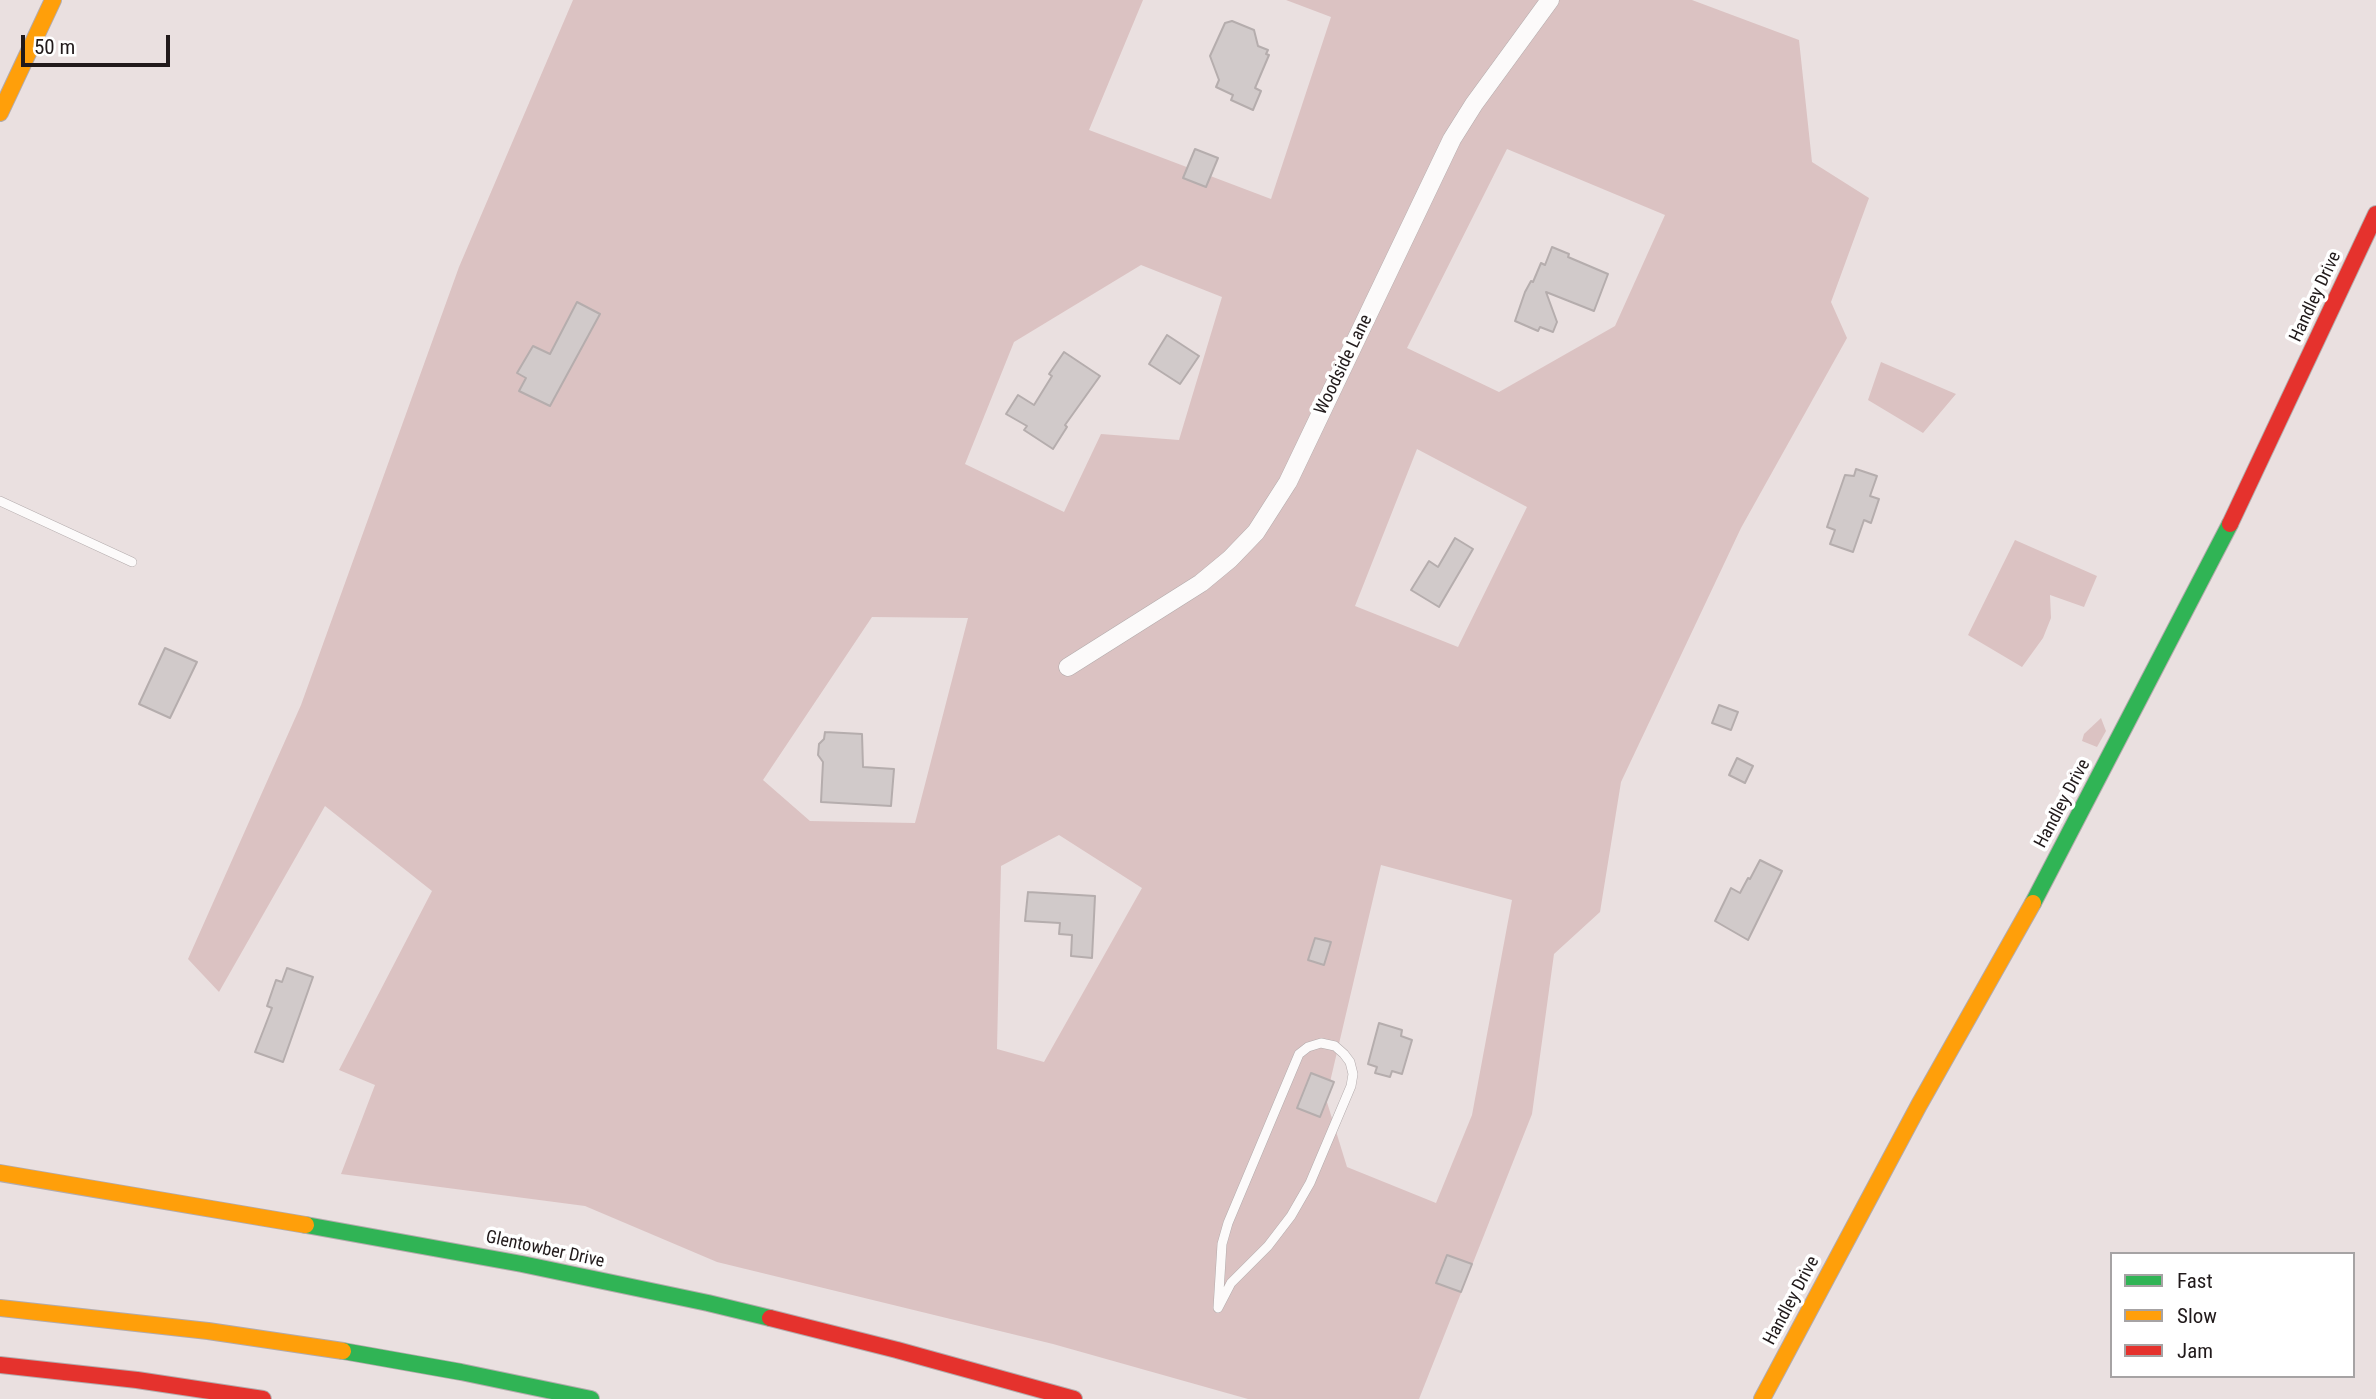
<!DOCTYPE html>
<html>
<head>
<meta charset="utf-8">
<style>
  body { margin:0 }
  #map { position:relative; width:2376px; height:1399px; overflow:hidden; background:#eae0e0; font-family:"Roboto Condensed",sans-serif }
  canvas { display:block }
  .legend { position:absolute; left:2110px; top:1252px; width:245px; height:126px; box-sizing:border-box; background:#fff; border:2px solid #a6a3a4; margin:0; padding:9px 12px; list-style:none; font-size:21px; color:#211a1b }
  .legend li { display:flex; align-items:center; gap:14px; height:35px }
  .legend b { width:35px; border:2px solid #a6a3a4 }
  .scale { position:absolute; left:21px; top:35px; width:149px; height:32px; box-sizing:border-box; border:4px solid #211a1b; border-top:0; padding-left:9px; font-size:21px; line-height:24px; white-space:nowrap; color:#211a1b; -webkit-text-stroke:5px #fff; paint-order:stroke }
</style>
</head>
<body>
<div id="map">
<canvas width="2376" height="1399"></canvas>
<ul class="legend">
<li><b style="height:9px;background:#30b455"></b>Fast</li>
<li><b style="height:9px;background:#ff9f0a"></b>Slow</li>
<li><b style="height:9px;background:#e5322d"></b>Jam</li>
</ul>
<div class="scale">50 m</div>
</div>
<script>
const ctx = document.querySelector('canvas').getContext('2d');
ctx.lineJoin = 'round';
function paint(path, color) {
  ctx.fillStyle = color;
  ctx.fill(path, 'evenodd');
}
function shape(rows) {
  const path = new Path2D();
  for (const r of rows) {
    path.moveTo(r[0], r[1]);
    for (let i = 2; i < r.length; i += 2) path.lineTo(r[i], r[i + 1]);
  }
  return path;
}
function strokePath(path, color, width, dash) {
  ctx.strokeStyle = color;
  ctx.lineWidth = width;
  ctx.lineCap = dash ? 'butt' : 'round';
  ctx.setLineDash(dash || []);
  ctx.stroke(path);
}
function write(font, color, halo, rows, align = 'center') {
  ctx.font = font + ' "Roboto Condensed",sans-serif';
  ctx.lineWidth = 7;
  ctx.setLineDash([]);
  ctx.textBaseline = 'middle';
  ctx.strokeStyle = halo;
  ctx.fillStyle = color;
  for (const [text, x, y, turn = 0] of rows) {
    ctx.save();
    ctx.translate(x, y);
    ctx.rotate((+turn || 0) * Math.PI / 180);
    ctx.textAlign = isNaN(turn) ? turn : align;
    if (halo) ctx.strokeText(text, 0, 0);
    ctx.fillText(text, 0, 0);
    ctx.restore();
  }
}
paint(shape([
  [573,0,1143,0,1089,130,1271,199,1331,17,1286,0,1692,0,1799,40,1812,162,1869,198,1831,302,1847,338,1741,528,1621,782,1600,912,1554,954,1532,1114,1419,1399,1248,1399,1053,1344,717,1262,585,1206,341,1174,375,1085,339,1070,432,891,325,806,219,992,188,959,301,705,459,267],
  [1507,149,1665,215,1615,326,1499,392,1407,348],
  [1141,265,1222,297,1179,440,1101,434,1064,512,965,464,1014,342],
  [1417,449,1527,507,1458,647,1355,606],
  [872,617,968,618,915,823,810,821,763,780],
  [1059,835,1142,888,1044,1062,997,1049,1001,866],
  [1381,865,1512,900,1472,1115,1436,1203,1347,1167,1326,1099],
  [1881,362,1956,394,1923,433,1868,400],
  [2015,540,2097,576,2084,607,2050,595,2051,618,2043,638,2022,667,1968,635],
  [2101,718,2106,731,2097,747,2082,741,2084,734]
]), '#dbc2c2');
const building = shape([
  [1232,21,1254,30,1258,46,1268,50,1266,54,1269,55,1255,88,1261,91,1253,110,1231,100,1233,95,1216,87,1219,80,1210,56,1225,23,1232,21],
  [1195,149,1218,158,1206,187,1183,178,1195,149],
  [1552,247,1569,254,1568,257,1608,274,1594,311,1546,292,1557,322,1553,332,1540,327,1538,331,1515,321,1525,292,1531,281,1533,282,1541,263,1545,265,1552,247],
  [577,302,600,314,550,406,519,391,526,378,517,373,533,346,550,354,577,302],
  [1167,335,1199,356,1180,384,1149,364,1167,335],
  [1064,352,1100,376,1065,425,1067,427,1053,449,1024,430,1027,426,1006,414,1018,395,1034,405,1052,376,1049,374,1064,352],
  [1856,469,1877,476,1870,496,1879,499,1871,523,1864,520,1853,552,1830,544,1835,530,1827,527,1845,475,1854,476,1856,469],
  [1455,538,1473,549,1439,607,1411,590,1429,561,1438,567,1455,538],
  [165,648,197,662,170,718,139,704,165,648],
  [1719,705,1738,712,1731,730,1712,723,1719,705],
  [825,732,862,734,863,767,894,769,891,806,821,802,823,762,818,755,819,744,824,739,825,732],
  [1737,758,1753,766,1745,783,1729,775,1737,758],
  [1760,860,1782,871,1748,940,1715,921,1731,888,1740,893,1748,878,1750,879,1760,860],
  [1028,892,1095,896,1092,958,1071,956,1072,935,1059,934,1060,923,1025,921,1028,892],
  [1315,938,1331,942,1324,965,1308,960,1315,938],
  [287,968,313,977,283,1062,255,1052,272,1008,267,1006,276,980,282,982,287,968],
  [1379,1023,1402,1030,1401,1036,1412,1040,1402,1074,1392,1071,1390,1077,1375,1073,1377,1067,1368,1064,1379,1023],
  [1311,1073,1334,1082,1320,1117,1297,1108,1311,1073],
  [1447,1255,1472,1264,1461,1292,1436,1283,1447,1255]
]);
paint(building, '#d1caca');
strokePath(building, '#b5adad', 2);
const lane = shape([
  [0,501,132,562],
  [1321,1043,1335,1046,1344,1054,1350,1062,1353,1074,1351,1086,1310,1183,1291,1216,1268,1246,1231,1283,1218,1308,1222,1244,1228,1223,1299,1054,1308,1047,1321,1043]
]);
const street = shape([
  [1068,667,1201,583,1230,559,1256,532,1288,482,1452,139,1474,104,1550,0]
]);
const fast = shape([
  [2033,903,2230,524],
  [306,1225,522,1264,708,1303,770,1318],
  [343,1351,461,1372,591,1399]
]);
const slow = shape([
  [0,113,53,0],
  [0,1173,306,1225],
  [0,1308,208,1331,343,1351],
  [1762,1399,1919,1105,2033,903]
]);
const jam = shape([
  [2230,524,2376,214],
  [770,1318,897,1350,1074,1399],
  [0,1365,137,1380,263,1399]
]);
strokePath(lane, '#b3abac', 10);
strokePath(street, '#b3abac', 19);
strokePath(fast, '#b3abac', 18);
strokePath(slow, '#b3abac', 18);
strokePath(jam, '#b3abac', 18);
strokePath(lane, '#fcfafa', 9);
strokePath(street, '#fcfafa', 18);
strokePath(fast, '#30b455', 16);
strokePath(slow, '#ff9f0a', 16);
strokePath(jam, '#e5322d', 16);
write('18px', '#211a1b', '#fff', [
  ["Handley Drive",2316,297,-65],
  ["Woodside Lane",1344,365,-64],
  ["Handley Drive",2063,804,-62],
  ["Glentowber Drive",545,1250,12],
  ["Handley Drive",1792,1301,-62]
]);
</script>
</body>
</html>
